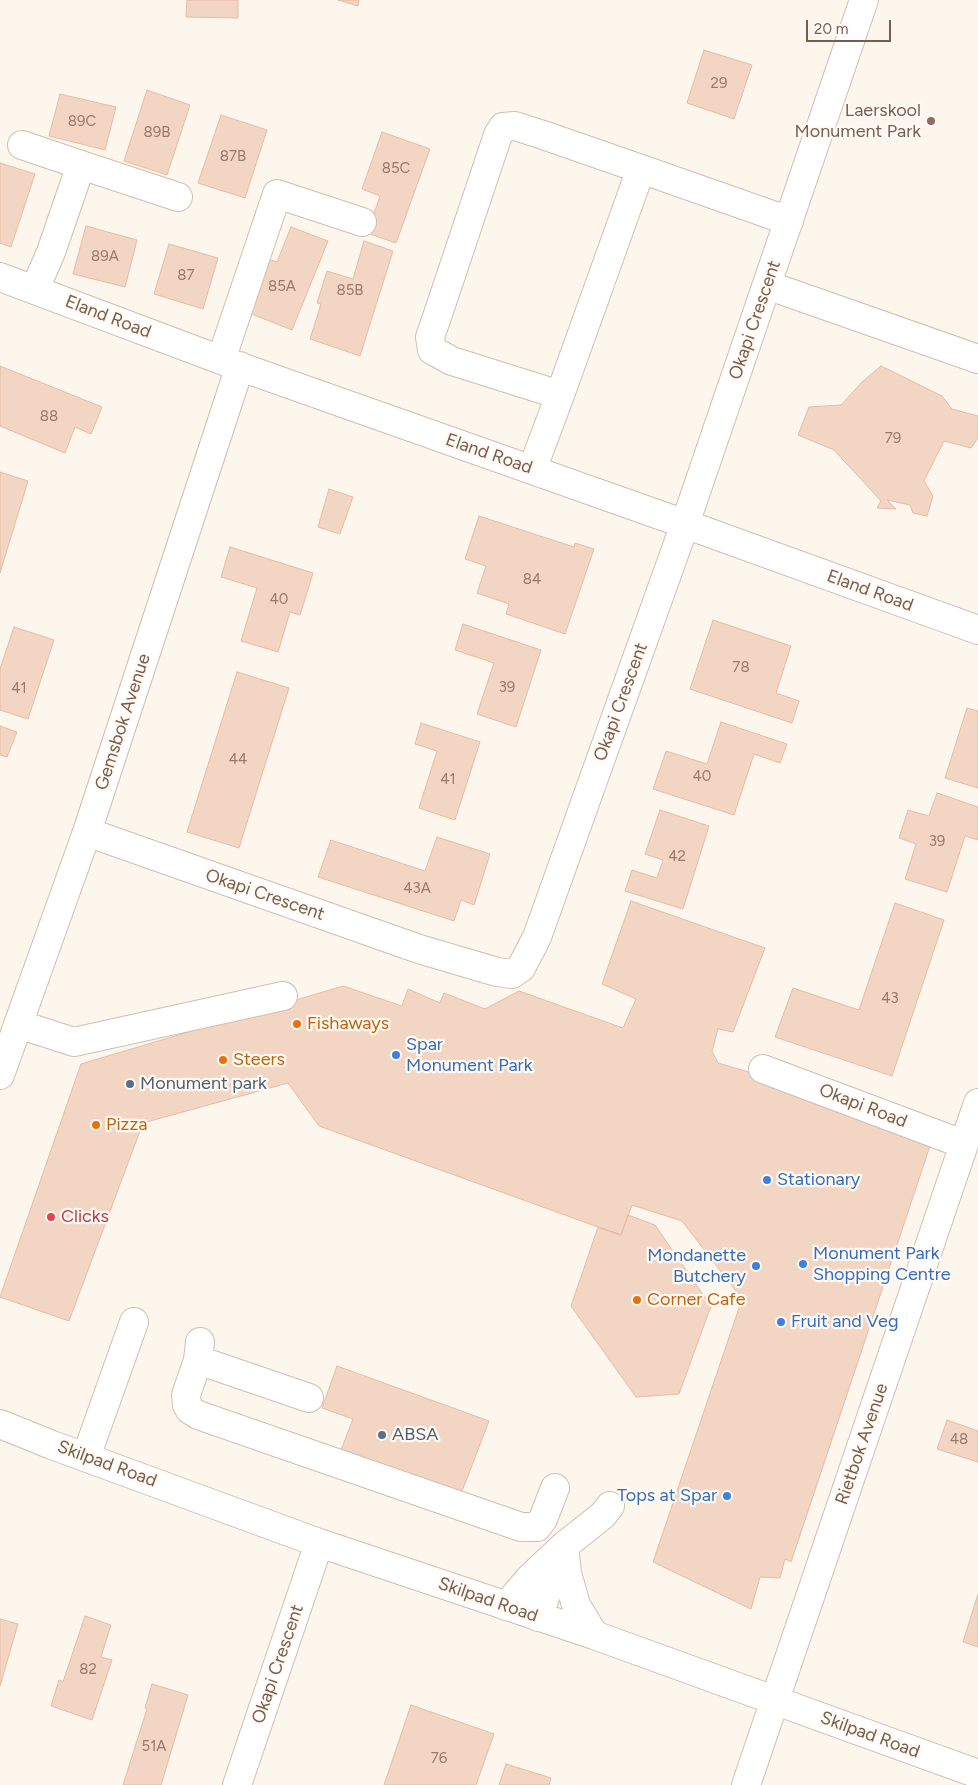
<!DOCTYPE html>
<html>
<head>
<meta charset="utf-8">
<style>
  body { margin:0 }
  #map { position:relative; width:978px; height:1785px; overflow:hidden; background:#fdf6ec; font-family:Figtree,sans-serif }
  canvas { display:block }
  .scale { position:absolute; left:806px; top:20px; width:85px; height:22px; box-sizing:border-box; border:2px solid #7a5c4d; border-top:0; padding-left:6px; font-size:15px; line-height:18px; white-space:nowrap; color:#7a5c4d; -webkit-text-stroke:4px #fffaf3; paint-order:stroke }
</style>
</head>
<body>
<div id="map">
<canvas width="978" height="1785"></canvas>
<div class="scale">20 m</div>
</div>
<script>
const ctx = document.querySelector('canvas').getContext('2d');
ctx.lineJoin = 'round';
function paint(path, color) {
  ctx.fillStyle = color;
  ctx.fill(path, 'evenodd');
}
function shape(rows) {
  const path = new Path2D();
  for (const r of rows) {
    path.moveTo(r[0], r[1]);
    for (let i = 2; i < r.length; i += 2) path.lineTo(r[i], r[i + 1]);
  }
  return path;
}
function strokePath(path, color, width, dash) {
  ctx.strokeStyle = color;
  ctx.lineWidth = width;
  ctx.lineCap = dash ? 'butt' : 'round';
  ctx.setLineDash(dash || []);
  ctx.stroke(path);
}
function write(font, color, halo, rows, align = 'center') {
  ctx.font = font + ' Figtree,sans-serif';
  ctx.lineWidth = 4.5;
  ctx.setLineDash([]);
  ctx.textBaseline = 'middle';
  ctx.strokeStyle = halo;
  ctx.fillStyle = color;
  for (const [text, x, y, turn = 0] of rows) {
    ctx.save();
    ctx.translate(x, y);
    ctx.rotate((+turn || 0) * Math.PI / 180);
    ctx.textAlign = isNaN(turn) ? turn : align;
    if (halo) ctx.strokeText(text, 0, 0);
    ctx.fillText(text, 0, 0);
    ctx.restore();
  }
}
const building = shape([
  [187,0,238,0,238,18,186,17,187,0],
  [338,0,359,0,358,6,338,0],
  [704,50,752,65,734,119,687,103,704,50],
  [147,90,190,105,167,175,124,161,147,90],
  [60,94,116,107,105,150,49,136,60,94],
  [221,115,267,130,245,198,198,183,221,115],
  [382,132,430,149,396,243,367,233,380,196,362,189,382,132],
  [0,163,35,174,11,247,0,243,0,163],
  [86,226,137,240,125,287,73,274,86,226],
  [291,227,328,241,292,330,244,311,265,258,277,262,291,227],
  [364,241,393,251,360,356,310,339,321,304,317,303,327,271,353,279,364,241],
  [169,244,218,258,203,309,154,294,169,244],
  [0,366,102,407,91,434,75,427,65,453,0,426,0,366],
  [881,366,942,396,952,409,978,416,978,438,971,448,944,441,924,481,933,496,927,516,913,513,910,505,887,500,896,509,877,508,881,501,834,450,798,435,809,407,841,405,862,382,881,366],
  [0,472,28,481,0,573,0,472],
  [329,489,353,497,340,534,318,527,329,489],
  [479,516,574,547,575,543,594,549,565,634,506,614,509,604,477,593,486,566,465,559,479,516],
  [230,547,313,573,300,615,290,612,278,652,241,641,257,588,221,577,230,547],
  [713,620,791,646,776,693,799,701,792,723,690,689,713,620],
  [463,624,541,650,516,727,477,714,494,663,455,650,463,624],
  [14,627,54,640,28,719,0,710,0,669,14,627],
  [237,672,289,688,239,848,187,832,237,672],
  [967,708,978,711,978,788,945,778,967,708],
  [721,722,787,744,780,763,754,754,734,815,653,789,666,751,707,764,721,722],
  [421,723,480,742,455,820,419,808,437,751,415,744,421,723],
  [0,726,17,732,7,757,0,755,0,726],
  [937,793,978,807,978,840,965,836,947,892,905,879,916,844,899,838,908,810,929,816,937,793],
  [660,810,709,826,683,909,625,891,632,870,657,878,663,860,645,854,660,810],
  [437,837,490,854,474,905,461,900,454,921,318,877,331,840,425,871,437,837],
  [631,901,765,948,733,1032,718,1029,712,1051,718,1063,752,1073,932,1140,791,1562,785,1559,780,1578,760,1577,751,1609,653,1562,742,1299,682,1221,632,1205,621,1235,598,1227,319,1126,288,1083,143,1123,69,1321,0,1297,81,1064,343,986,402,1006,408,989,440,1003,444,993,485,1009,519,991,623,1028,636,999,602,984,631,901],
  [895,903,944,920,892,1076,775,1037,793,988,859,1010,895,903],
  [628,1215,655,1225,711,1306,679,1394,636,1397,571,1306,598,1227,621,1235,628,1215],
  [337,1366,489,1421,461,1494,341,1450,353,1419,322,1408,337,1366],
  [947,1420,978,1431,978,1462,937,1449,947,1420],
  [978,1594,978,1647,963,1642,978,1594],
  [85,1616,111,1625,101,1657,112,1660,92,1720,51,1706,59,1680,63,1682,85,1616],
  [0,1619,18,1624,0,1686,0,1619],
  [152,1684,188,1695,161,1785,123,1785,147,1709,145,1708,152,1684],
  [411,1705,494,1734,476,1785,384,1785,411,1705],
  [506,1764,551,1778,549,1785,499,1785,506,1764]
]);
paint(building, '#f3d5c3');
strokePath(building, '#e6bba3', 1);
const minor = shape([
  [22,145,81,165],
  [641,169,789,221],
  [0,277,221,360,685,524,978,630],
  [767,285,978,359],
  [35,289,51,252,81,165,178,197],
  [221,360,277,194,362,222],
  [532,470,560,395,641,169,546,136,515,126,503,127,498,135,438,314,430,337,432,350,452,361,560,395],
  [87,832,419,949,497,972,512,974,521,968,537,937,685,524,864,0],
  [18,1024,74,1042,283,996],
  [763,1069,963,1144],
  [0,1075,87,832,240,366],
  [200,1342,198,1360,186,1395,187,1405,190,1410,198,1415,521,1527,537,1527,543,1519,555,1488],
  [198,1360,309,1398],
  [0,1424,52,1445,319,1543,594,1635,978,1774],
  [86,1457,134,1322],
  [506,1606,529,1579,564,1546,567,1573,576,1605,594,1635],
  [538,1617,564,1546,603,1515,610,1506],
  [237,1785,319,1543],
  [746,1785,978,1103]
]);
strokePath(minor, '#d1beb0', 30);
strokePath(minor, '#fff', 28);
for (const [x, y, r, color] of [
  [931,121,5,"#8d6e63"],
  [297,1024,5,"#e8710a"],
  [396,1055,5,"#3f7fe0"],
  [223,1060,5,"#e8710a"],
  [130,1084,5,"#5c6f8a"],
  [96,1125,5,"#e8710a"],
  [767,1180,5,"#3f7fe0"],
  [51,1217,5,"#e0444e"],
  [803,1264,5,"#3f7fe0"],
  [756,1266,5,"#3f7fe0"],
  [637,1300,5,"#e8710a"],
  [781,1322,5,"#3f7fe0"],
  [382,1435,5,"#5c6f8a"],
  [727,1496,5,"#3f7fe0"]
]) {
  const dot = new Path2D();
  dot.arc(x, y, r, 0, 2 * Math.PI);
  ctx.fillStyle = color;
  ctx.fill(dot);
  strokePath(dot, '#fffaf3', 2);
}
write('15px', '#987a6a', null, [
  ["29",719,84],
  ["89C",82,122],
  ["89B",157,133],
  ["87B",233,157],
  ["85C",396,169],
  ["89A",105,257],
  ["87",186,276],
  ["85A",282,287],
  ["85B",350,291],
  ["88",49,417],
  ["79",893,439],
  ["84",532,580],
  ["40",279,600],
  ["78",741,668],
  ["39",507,688],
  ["41",19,689],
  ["44",238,760],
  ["40",702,777],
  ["41",448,780],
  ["39",937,842],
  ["42",677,857],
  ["43A",417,889],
  ["43",890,999],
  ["48",959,1440],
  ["82",88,1670],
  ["51A",154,1747],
  ["76",439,1759]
]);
write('18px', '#785e54', '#fffaf3', [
  ["Laerskool",921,111],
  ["Monument Park",921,132]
], 'right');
write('18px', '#7a5c4d', '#fffaf3', [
  ["Eland Road",108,317,21],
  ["Okapi Crescent",755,320,-71],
  ["Eland Road",489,454,19],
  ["Eland Road",870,591,20],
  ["Okapi Crescent",621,702,-70],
  ["Gemsbok Avenue",123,722,-72],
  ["Okapi Crescent",265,895,19],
  ["Okapi Road",863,1106,21],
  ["Rietbok Avenue",862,1444,-71],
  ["Skilpad Road",107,1464,20],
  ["Skilpad Road",488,1600,19],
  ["Okapi Crescent",278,1664,-71],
  ["Skilpad Road",870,1735,20]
]);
write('18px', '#c56008', '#fffaf3', [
  ["Fishaways",307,1024],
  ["Steers",233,1060],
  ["Pizza",106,1125],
  ["Corner Cafe",647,1300]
], 'left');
write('18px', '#366cbe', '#fffaf3', [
  ["Spar",406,1045],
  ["Monument Park",406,1066],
  ["Stationary",777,1180],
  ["Monument Park",813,1254],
  ["Shopping Centre",813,1275],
  ["Mondanette",746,1256,"right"],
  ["Butchery",746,1277,"right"],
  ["Fruit and Veg",791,1322],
  ["Tops at Spar",717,1496,"right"]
], 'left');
write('18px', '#4e5e75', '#fffaf3', [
  ["Monument park",140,1084],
  ["ABSA",392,1435]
], 'left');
write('18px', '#be3a42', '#fffaf3', [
  ["Clicks",61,1217]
], 'left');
</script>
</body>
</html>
